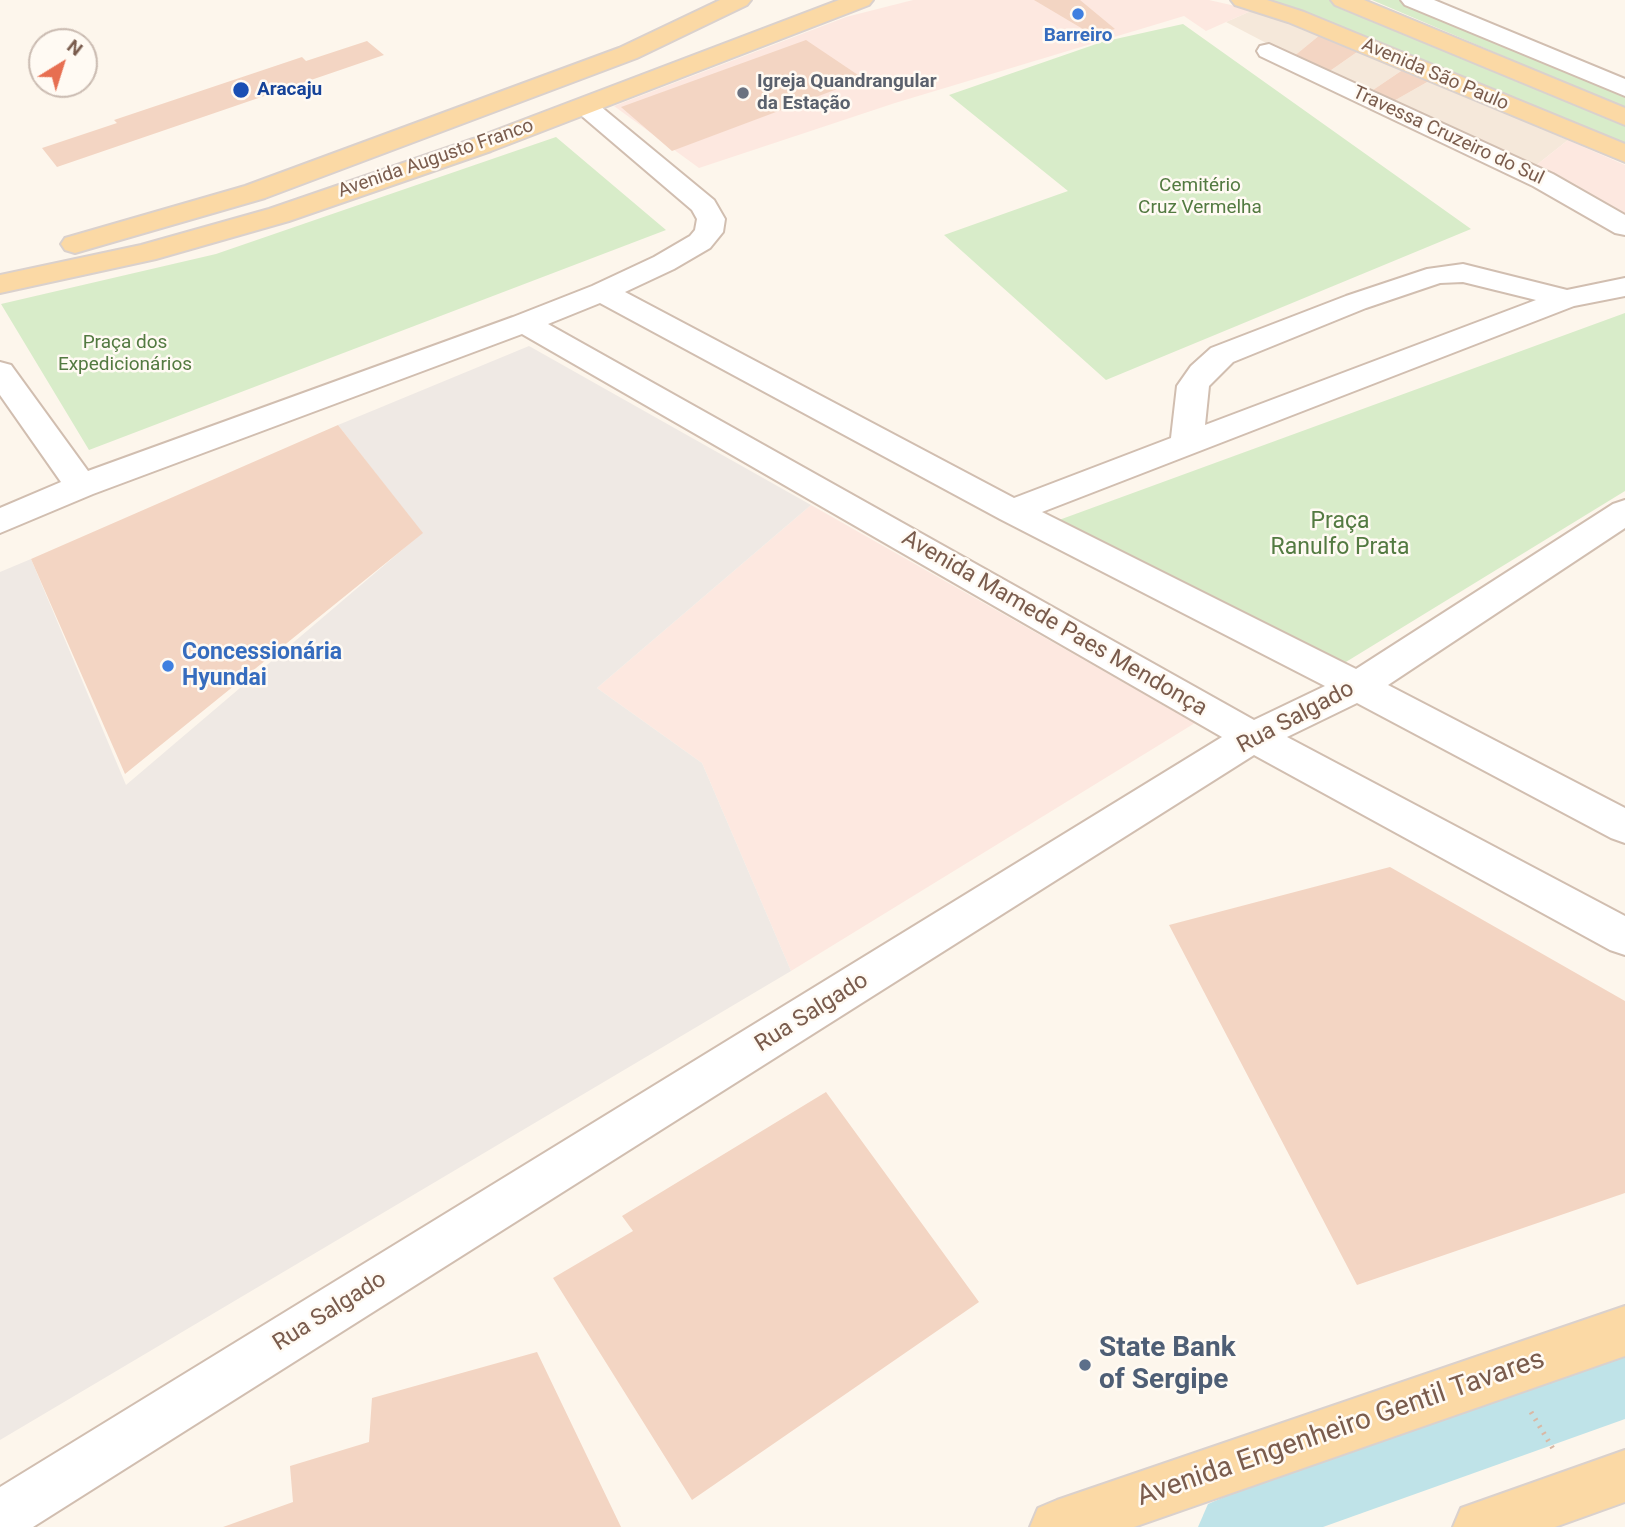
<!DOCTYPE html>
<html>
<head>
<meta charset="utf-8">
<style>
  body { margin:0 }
  #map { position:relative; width:1625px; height:1527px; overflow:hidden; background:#fdf6ec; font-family:Roboto,sans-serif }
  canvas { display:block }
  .north { position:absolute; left:28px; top:28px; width:70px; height:70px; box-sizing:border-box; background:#fffaf3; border:2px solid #cabbb1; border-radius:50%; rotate:38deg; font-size:19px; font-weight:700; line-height:28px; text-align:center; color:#7a5c4d }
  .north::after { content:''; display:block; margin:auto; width:24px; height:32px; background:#e76f51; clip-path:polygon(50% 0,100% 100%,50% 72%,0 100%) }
</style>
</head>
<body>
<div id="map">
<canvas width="1625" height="1527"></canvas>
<div class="north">N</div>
</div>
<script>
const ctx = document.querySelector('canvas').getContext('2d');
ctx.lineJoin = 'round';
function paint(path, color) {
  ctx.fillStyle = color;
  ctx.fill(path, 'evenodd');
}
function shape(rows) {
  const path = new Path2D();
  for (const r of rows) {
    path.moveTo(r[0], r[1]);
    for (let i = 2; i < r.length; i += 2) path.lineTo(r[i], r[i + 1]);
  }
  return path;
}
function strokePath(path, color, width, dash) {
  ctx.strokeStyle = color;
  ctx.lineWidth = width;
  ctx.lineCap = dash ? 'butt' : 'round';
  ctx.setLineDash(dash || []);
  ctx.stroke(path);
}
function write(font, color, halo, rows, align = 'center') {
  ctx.font = font + ' Roboto,sans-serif';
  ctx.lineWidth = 5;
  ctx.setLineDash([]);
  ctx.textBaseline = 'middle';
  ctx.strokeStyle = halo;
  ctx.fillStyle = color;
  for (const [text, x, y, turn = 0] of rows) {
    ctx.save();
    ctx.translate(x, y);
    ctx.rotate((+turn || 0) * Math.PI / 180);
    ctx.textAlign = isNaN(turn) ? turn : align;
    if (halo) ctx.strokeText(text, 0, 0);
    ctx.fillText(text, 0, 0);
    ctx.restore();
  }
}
paint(shape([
  [1253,10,1321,34,1293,57,1226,22],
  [1360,50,1404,69,1370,92,1327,73],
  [1429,81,1568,140,1534,167,1392,102]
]), '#f5e8da');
paint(shape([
  [913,0,1209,0,1253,10,1206,31,1184,16,895,103,699,168,614,106,846,17],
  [1568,140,1625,165,1625,214,1534,167],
  [811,505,1195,723,791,971,702,763,597,688]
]), '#fde8e0');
paint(shape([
  [529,346,811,505,597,688,702,763,791,971,0,1440,0,572,31,559,126,785,422,533,338,425]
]), '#efe9e4');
paint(shape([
  [1260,0,1330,0,1625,125,1625,148],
  [1372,0,1402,0,1625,92,1625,108],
  [1183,24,1471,229,1106,380,944,235,1068,191,949,95,1102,42],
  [556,137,666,230,89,450,1,304,216,254],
  [1625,313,1625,491,1341,665,1059,520]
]), '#d8ecc9');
paint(shape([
  [1625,1357,1625,1419,1323,1527,1198,1527,1208,1504,1231,1494,1625,1357]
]), '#bfe3e8');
paint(shape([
  [1034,0,1080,0,1115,29,1093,35],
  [1321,34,1360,50,1327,73,1293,57],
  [806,40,864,79,672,151,621,107],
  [367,41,384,55,57,167,42,148,117,123,114,120,302,57,306,61],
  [1404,69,1429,81,1392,102,1370,92],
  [338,425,423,533,125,774,31,559],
  [1390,867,1625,1001,1625,1193,1357,1285,1169,925],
  [826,1092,979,1302,692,1500,553,1278,633,1231,622,1216],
  [537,1352,621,1527,223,1527,293,1502,290,1466,369,1442,372,1398]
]), '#f3d5c3');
const minor = shape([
  [1401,0,1434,0,1625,79,1625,96,1405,5,1401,0],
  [1269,44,1553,174,1625,215,1625,235,1615,233,1533,186,1260,56,1257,51,1260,46,1269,44],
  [585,98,594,101,714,200,725,219,723,232,710,248,674,269,625,292,1014,498,1171,438,1177,386,1191,366,1211,348,1346,296,1427,269,1463,264,1567,290,1625,278,1625,296,1574,306,1042,512,1356,669,1613,504,1625,500,1625,528,1388,685,1625,808,1625,843,1611,838,1357,703,1287,737,1625,916,1625,955,1610,950,1254,755,33,1527,0,1527,0,1487,1222,737,522,334,93,494,0,533,0,508,61,482,0,395,0,362,11,365,88,471,513,317,592,286,654,257,690,236,695,230,697,219,692,210,576,111,572,106,576,101,585,98],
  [1463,282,1536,300,1205,425,1209,386,1233,362,1366,308,1440,283,1463,282],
  [600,303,1000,519,1325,686,1254,720,548,324,600,303]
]);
const major = shape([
  [720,0,751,0,747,5,637,58,265,198,75,253,65,250,61,244,65,238,245,186,619,48,720,0],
  [839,0,873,0,869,5,491,151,289,221,156,259,0,293,0,275,141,245,269,209,473,139,839,0],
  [1231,0,1267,0,1304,12,1625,144,1625,162,1288,22,1235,5,1231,0],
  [1331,0,1364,0,1625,108,1625,125,1335,5,1331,0],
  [1625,1306,1625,1356,1134,1527,1030,1527,1038,1508,1057,1500,1625,1306],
  [1625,1450,1625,1502,1555,1527,1453,1527,1461,1508,1625,1450]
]);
strokePath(minor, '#d1beb0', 4);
strokePath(major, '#dad1cd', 4);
strokePath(shape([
  [1531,1412,1555,1452]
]), '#d9b8a5', 5, [2, 6]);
paint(minor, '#fff');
paint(major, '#fbd9a5');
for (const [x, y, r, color] of [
  [1078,14,7,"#3f7fe0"],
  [241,90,9,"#1a4fb4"],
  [743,93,7,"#6b7280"],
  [168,666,7,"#3f7fe0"],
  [1085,1365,7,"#5c6f8a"]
]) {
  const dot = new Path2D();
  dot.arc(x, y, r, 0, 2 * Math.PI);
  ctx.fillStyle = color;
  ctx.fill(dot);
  strokePath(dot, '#fffaf3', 2.5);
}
write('bold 19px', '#366cbe', '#fffaf3', [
  ["Barreiro",1078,36]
]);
write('19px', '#7a5c4d', '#fffaf3', [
  ["Avenida São Paulo",1435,75,23],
  ["Travessa Cruzeiro do Sul",1448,136,25],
  ["Avenida Augusto Franco",436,159,-19]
]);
write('bold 19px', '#5b616d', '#fffaf3', [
  ["Igreja Quandrangular",757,82],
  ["da Estação",757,104]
], 'left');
write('bold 19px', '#164399', '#fffaf3', [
  ["Aracaju",257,90]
], 'left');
write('19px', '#537a41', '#fffaf3', [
  ["Cemitério",1200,186],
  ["Cruz Vermelha",1200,208],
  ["Praça dos",125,343],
  ["Expedicionários",125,365]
]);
write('23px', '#537a41', '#fffaf3', [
  ["Praça",1340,522],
  ["Ranulfo Prata",1340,548]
]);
write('23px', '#7a5c4d', '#fffaf3', [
  ["Avenida Mamede Paes Mendonça",1054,624,30],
  ["Rua Salgado",1296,718,-28],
  ["Rua Salgado",812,1013,-32],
  ["Rua Salgado",330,1312,-32]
]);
write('bold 23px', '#366cbe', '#fffaf3', [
  ["Concessionária",182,653],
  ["Hyundai",182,679]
], 'left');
write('bold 28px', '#4e5e75', '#fffaf3', [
  ["State Bank",1099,1349],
  ["of Sergipe",1099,1381]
], 'left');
write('28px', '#7a5c4d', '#fffaf3', [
  ["Avenida Engenheiro Gentil Tavares",1341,1429,-19]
]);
</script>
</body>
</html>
